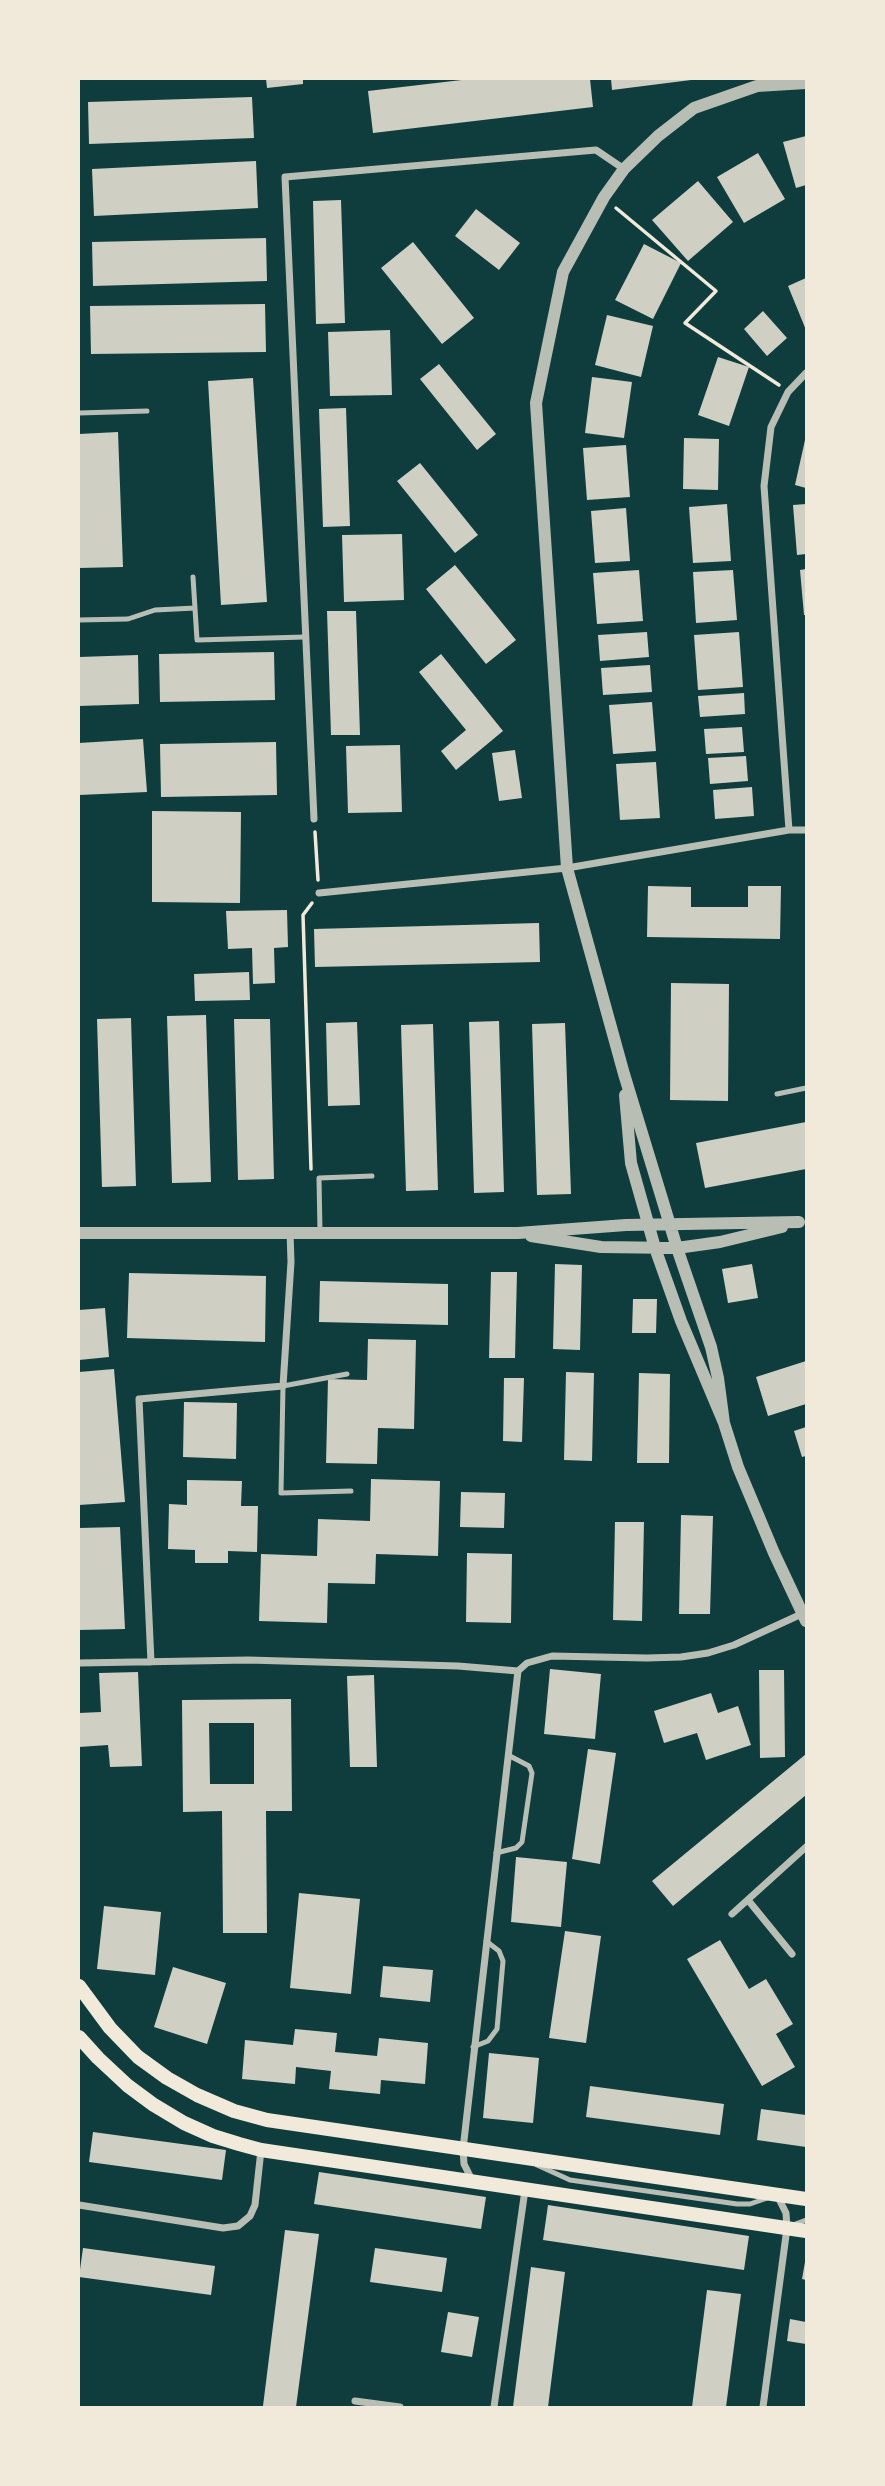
<!DOCTYPE html>
<html>
<head>
<meta charset="utf-8">
<style>
  body { margin:0 }
  #map { position:relative; width:885px; height:2486px; overflow:hidden; background:#0f3d3e; font-family:"PT Sans Narrow",sans-serif }
  canvas { display:block }
  .frame { position:absolute; inset:0; border:80px solid #f1e9da; pointer-events:none }
</style>
</head>
<body>
<div id="map">
<canvas width="885" height="2486"></canvas>
<div class="frame"></div>
</div>
<script>
const ctx = document.querySelector('canvas').getContext('2d');
ctx.lineJoin = 'round';
function paint(path, color) {
  ctx.fillStyle = color;
  ctx.fill(path, 'evenodd');
}
function shape(rows) {
  const path = new Path2D();
  for (const r of rows) {
    path.moveTo(r[0], r[1]);
    for (let i = 2; i < r.length; i += 2) path.lineTo(r[i], r[i + 1]);
  }
  return path;
}
function strokePath(path, color, width, dash) {
  ctx.strokeStyle = color;
  ctx.lineWidth = width;
  ctx.lineCap = dash ? 'butt' : 'round';
  ctx.setLineDash(dash || []);
  ctx.stroke(path);
}
paint(shape([
  [266,79,303,79,303,84,267,88],
  [470,79,590,79,593,107,373,133,368,91],
  [611,79,691,79,691,80,612,90],
  [252,97,254,138,89,144,88,102],
  [806,136,806,185,796,188,783,142],
  [758,153,785,199,744,223,717,177],
  [256,161,258,208,94,216,92,169],
  [698,181,733,222,688,261,652,220],
  [341,200,345,323,316,324,313,201],
  [476,209,520,243,499,270,455,236],
  [266,238,267,281,93,286,92,242],
  [413,242,474,318,442,344,381,268],
  [644,244,681,263,653,319,615,300],
  [806,278,806,330,788,286],
  [265,304,266,352,91,354,90,306],
  [763,311,787,338,767,356,744,329],
  [607,315,653,326,641,377,595,365],
  [390,330,392,395,330,396,328,332],
  [718,357,749,367,729,426,698,415],
  [439,364,496,434,477,450,420,379],
  [592,377,632,382,624,438,585,433],
  [253,378,267,602,221,605,208,381],
  [346,408,350,526,323,527,319,409],
  [118,432,123,567,79,568,79,434],
  [684,438,719,439,718,490,683,489],
  [805,440,806,440,806,488,795,485],
  [626,445,630,497,587,500,583,448],
  [420,463,478,535,455,553,397,481],
  [727,504,731,561,693,563,689,507],
  [806,504,806,554,797,555,793,505],
  [626,508,630,561,595,563,591,511],
  [402,534,404,600,344,602,342,535],
  [455,565,516,640,486,664,426,589],
  [806,569,806,615,804,615,800,570],
  [639,570,643,621,597,624,593,573],
  [733,570,737,620,696,623,693,572],
  [327,611,356,611,360,735,331,735],
  [647,632,649,657,600,661,598,635],
  [739,632,743,687,698,690,694,635],
  [274,652,275,700,160,702,159,654],
  [441,654,503,731,456,770,441,751,466,730,419,672],
  [138,655,139,704,79,706,79,657],
  [650,665,652,692,603,695,601,668],
  [744,693,745,714,700,717,698,696],
  [652,702,656,751,613,754,609,705],
  [742,727,744,752,706,754,704,729],
  [143,739,147,792,79,795,79,743],
  [276,742,277,795,161,797,160,744],
  [400,745,402,812,348,813,346,746],
  [515,750,522,798,499,801,492,753],
  [746,756,748,781,710,784,708,758],
  [656,762,660,818,620,820,616,764],
  [752,787,754,816,715,819,713,790],
  [152,811,241,812,240,903,152,902],
  [648,886,691,887,691,907,748,907,748,886,781,886,780,939,647,937],
  [287,910,288,947,274,948,275,983,253,984,252,948,228,949,226,911],
  [539,923,540,962,315,967,314,929],
  [249,972,250,1000,195,1001,194,974],
  [671,983,729,984,728,1101,670,1100],
  [206,1015,211,1182,172,1183,167,1016],
  [131,1018,136,1186,102,1187,97,1019],
  [234,1019,270,1019,274,1179,238,1180],
  [499,1021,504,1192,474,1193,469,1022],
  [357,1022,360,1105,328,1106,326,1023],
  [565,1023,571,1194,537,1195,532,1024],
  [433,1024,438,1190,406,1191,401,1025],
  [806,1122,806,1169,705,1188,696,1143],
  [555,1264,582,1265,580,1350,553,1349],
  [752,1264,758,1298,728,1303,722,1269],
  [491,1272,517,1272,515,1358,489,1358],
  [129,1273,266,1276,265,1342,127,1338],
  [320,1281,448,1284,448,1325,319,1322],
  [633,1299,657,1299,656,1333,632,1333],
  [105,1308,109,1357,79,1360,79,1310],
  [368,1339,416,1340,414,1429,378,1428,377,1464,326,1463,328,1379,367,1380],
  [806,1361,806,1404,768,1416,756,1377],
  [114,1369,125,1502,79,1505,79,1372],
  [566,1372,594,1373,592,1461,564,1460],
  [639,1373,670,1374,669,1463,637,1463],
  [504,1378,524,1378,522,1442,503,1441],
  [184,1402,237,1403,236,1459,183,1457],
  [806,1427,806,1456,802,1457,794,1431],
  [371,1479,440,1481,438,1556,376,1554,375,1584,328,1583,327,1623,259,1621,261,1554,317,1556,318,1519,370,1521],
  [187,1480,242,1481,241,1506,258,1506,257,1552,228,1551,228,1563,195,1563,195,1550,168,1549,169,1504,187,1505],
  [461,1492,505,1493,504,1528,460,1527],
  [681,1515,713,1516,710,1614,679,1614],
  [615,1522,644,1522,642,1621,613,1620],
  [120,1527,125,1629,79,1630,79,1528],
  [467,1553,512,1554,511,1623,466,1622],
  [550,1669,601,1674,595,1739,544,1734],
  [759,1670,784,1670,785,1757,760,1758],
  [138,1672,142,1766,110,1767,108,1745,79,1747,79,1713,101,1712,99,1673],
  [374,1675,377,1767,350,1767,347,1676],
  [711,1693,718,1713,738,1706,751,1745,706,1760,697,1733,664,1743,654,1711],
  [291,1699,292,1811,266,1811,267,1933,223,1933,222,1811,183,1812,182,1700],
  [209,1723,254,1723,254,1784,210,1784],
  [588,1749,616,1753,600,1864,572,1859],
  [806,1754,806,1795,673,1906,652,1881],
  [516,1857,567,1862,561,1927,511,1922],
  [299,1893,360,1899,351,1994,290,1988],
  [104,1906,161,1912,155,1975,97,1969],
  [565,1931,601,1936,586,2043,549,2038],
  [720,1940,749,1989,766,1979,793,2024,776,2034,795,2067,762,2086,687,1959],
  [383,1966,433,1970,430,2002,380,1997],
  [173,1967,226,1983,207,2044,154,2027],
  [295,2029,337,2033,335,2052,377,2056,379,2038,428,2043,425,2084,381,2080,380,2094,329,2089,331,2071,296,2067,295,2084,242,2079,245,2040,293,2045],
  [489,2053,539,2058,533,2123,483,2118],
  [590,2086,724,2104,720,2135,586,2117],
  [761,2109,806,2115,806,2147,757,2140],
  [93,2132,226,2150,222,2180,89,2162],
  [319,2172,486,2197,481,2229,314,2204],
  [548,2205,749,2236,744,2270,543,2240],
  [285,2230,319,2234,296,2407,263,2406],
  [83,2248,215,2266,211,2295,79,2277],
  [375,2248,447,2258,442,2292,370,2282],
  [805,2262,806,2262,806,2280,802,2279],
  [531,2267,565,2272,548,2407,513,2407],
  [707,2290,741,2294,726,2407,692,2407],
  [448,2312,479,2317,472,2357,441,2352],
  [790,2319,806,2322,806,2344,787,2341]
]), '#cfcfc3');
strokePath(shape([
  [616,208,716,291,685,323,779,385],
  [315,832,318,880],
  [311,1169,303,915,312,903]
]), '#f1e9da', 3.5);
strokePath(shape([
  [79,413,147,411],
  [193,577,197,640,305,637],
  [79,620,128,619,155,610,195,608],
  [777,1094,806,1088],
  [320,1232,319,1178,372,1176],
  [347,1374,283,1386,281,1493,351,1491],
  [496,1853,516,1848,522,1842,532,1773,529,1766,508,1755],
  [473,2047,488,2041,497,2029,503,1961,499,1951,486,1941],
  [537,2165,570,2180,737,2204,750,2204,770,2197],
  [793,2225,806,2220]
]), '#b8beb3', 5);
strokePath(shape([
  [314,819,285,177,596,150,624,169],
  [789,830,764,486,771,427,788,392,806,373],
  [319,893,567,868,789,830,806,830],
  [151,1662,139,1399,283,1386,291,1262,290,1232],
  [79,1663,248,1660,458,1666,518,1671,527,1663,552,1656,647,1658,681,1657,708,1653,734,1645,806,1612],
  [748,1900,792,1954],
  [732,1914,806,1847],
  [472,2180,464,2164,463,2149,518,1671],
  [79,2205,223,2228,238,2226,250,2216,255,2205,261,2150],
  [355,2401,400,2407],
  [494,2407,525,2190],
  [763,2407,787,2228,786,2213,777,2195]
]), '#b8beb3', 7);
strokePath(shape([
  [625,1095,631,1163,655,1248,681,1321,724,1423,738,1467,774,1553,806,1621],
  [79,1233,518,1233,626,1225,799,1222],
  [531,1236,601,1247,677,1248,720,1242,782,1227],
  [724,1423,718,1378,711,1347,677,1248,624,1074,567,868,536,403,563,272,604,197,624,169,658,136,694,108,757,86,806,83]
]), '#b8beb3', 12);
strokePath(shape([
  [79,1986,110,2028,138,2057,167,2078,197,2095,234,2111,267,2120,806,2199],
  [79,2037,98,2058,127,2085,154,2105,184,2123,213,2136,239,2144,261,2150,806,2231]
]), '#f1e9da', 14);
</script>
</body>
</html>
